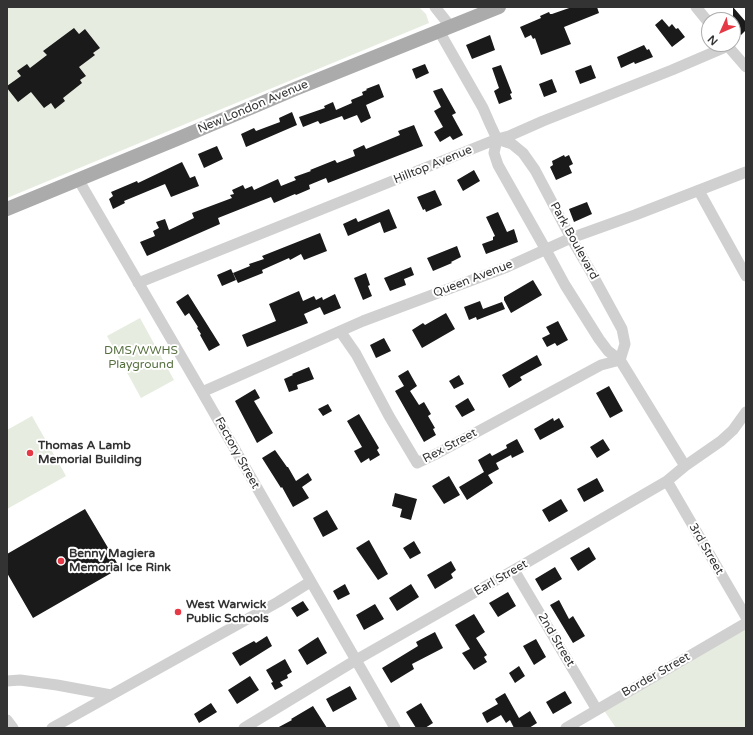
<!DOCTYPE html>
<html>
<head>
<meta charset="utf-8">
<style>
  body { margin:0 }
  #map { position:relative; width:753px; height:735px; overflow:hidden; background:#fff; font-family:"Varela Round",sans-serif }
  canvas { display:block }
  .frame { position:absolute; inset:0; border:8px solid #333; pointer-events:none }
  .north { position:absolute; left:701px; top:12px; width:40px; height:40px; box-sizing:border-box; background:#fff; border:1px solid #adadad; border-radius:50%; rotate:225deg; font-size:11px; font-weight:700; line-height:16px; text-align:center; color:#333 }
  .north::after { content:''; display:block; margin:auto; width:14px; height:18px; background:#e63946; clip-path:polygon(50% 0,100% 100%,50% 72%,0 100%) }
</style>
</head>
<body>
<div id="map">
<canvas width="753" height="735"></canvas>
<div class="frame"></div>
<div class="north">N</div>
</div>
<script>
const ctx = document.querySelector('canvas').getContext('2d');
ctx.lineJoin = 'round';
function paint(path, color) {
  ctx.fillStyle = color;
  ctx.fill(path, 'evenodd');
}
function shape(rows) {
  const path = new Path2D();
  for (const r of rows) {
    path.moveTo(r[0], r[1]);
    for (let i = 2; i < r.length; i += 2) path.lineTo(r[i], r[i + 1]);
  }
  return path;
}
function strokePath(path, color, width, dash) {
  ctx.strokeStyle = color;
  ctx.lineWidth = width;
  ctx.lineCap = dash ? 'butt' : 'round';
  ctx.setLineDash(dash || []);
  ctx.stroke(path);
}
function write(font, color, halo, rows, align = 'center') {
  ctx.font = font + ' "Varela Round",sans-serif';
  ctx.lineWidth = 4;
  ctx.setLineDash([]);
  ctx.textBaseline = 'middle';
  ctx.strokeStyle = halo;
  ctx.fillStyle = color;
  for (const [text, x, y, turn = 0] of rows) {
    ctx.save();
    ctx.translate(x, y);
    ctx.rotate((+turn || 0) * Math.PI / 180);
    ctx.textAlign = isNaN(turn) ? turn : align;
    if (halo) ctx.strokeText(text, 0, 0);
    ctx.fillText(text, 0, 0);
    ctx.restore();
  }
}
paint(shape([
  [7,7,419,7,426,14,429,23,7,198],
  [140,318,174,380,141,398,107,336],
  [32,416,66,476,7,509,7,430],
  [746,629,746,728,616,728,603,709]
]), '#e6ecdf');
paint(shape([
  [572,7,597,7,599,13,564,27,571,44,541,55,535,38,533,39,531,35,525,38,520,27,541,18,540,16,549,12,550,14,552,14],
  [733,7,746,22,746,30,741,35,733,25],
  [662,19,669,27,672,24,676,29,678,28,685,37,672,47,655,25],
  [74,28,79,34,85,29,100,48,93,53,95,55,79,67,86,76,80,80,82,83,63,98,65,101,55,109,51,103,44,108,31,92,18,102,7,88,7,86,21,76,17,71,27,64,30,68,47,55,43,51],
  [490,35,495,50,472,59,466,45],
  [644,45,647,50,649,49,653,57,635,64,634,62,621,68,617,57],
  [425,64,429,73,416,79,412,69],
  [501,65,512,93,510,94,512,99,499,104,494,91,499,88,492,68],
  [591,65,596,78,580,84,575,71],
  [552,79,557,92,544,97,539,84],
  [379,84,384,97,366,105,371,118,361,123,357,115,344,120,342,116,320,124,318,121,303,127,299,117,325,108,324,106,333,102,336,110,352,103,351,100,363,95,362,92,367,90,366,89],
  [442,88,456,113,452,115,463,135,453,140,450,136,440,142,434,132,443,127,434,111,441,107,433,91],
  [292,112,297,125,246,147,241,134,254,128,256,131,280,122,279,118],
  [414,125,423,146,328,183,326,178,309,185,310,189,296,195,295,194,274,203,271,197,218,218,220,224,147,256,140,242,155,236,153,231,159,228,156,222,165,219,169,230,194,218,192,213,232,198,230,195,234,194,232,190,243,185,245,189,252,186,254,190,278,179,281,186,296,180,294,177,311,171,310,170,335,160,337,163,355,156,353,150,364,145,366,149,400,135,398,131],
  [217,146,223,159,204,168,198,154],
  [564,155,565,157,569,155,573,164,569,166,572,173,556,180,550,167,553,165,552,161],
  [182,162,190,178,195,176,199,186,171,197,165,184,124,201,125,203,113,209,109,199,113,196,111,192,137,181,138,183],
  [474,170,480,181,463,191,457,180],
  [435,190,442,205,426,212,425,209,423,210,417,197],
  [587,202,592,214,574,222,569,209],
  [389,209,397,228,384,233,380,222,348,236,343,224,356,218,358,222],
  [498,212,507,232,514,229,518,242,486,254,482,244,493,240,493,237,495,236,486,217],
  [320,233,327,251,304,260,301,254,290,260,289,258,262,270,263,273,238,283,233,273,250,266,249,264,264,259,262,256],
  [457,246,461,257,451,262,452,263,433,271,427,258],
  [411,267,414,275,404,279,406,285,390,291,384,278],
  [231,269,236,280,222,286,217,275],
  [366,273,370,285,368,286,372,296,363,300,354,278],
  [533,280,542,295,511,313,504,300,504,297],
  [299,291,303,301,314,296,316,300,322,297,323,300,335,294,341,308,324,315,320,307,304,314,308,323,247,347,242,335,276,321,269,304],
  [188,294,220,345,209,351,200,335,201,334,197,328,198,327,189,313,185,316,176,302],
  [480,301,483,309,502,302,505,309,477,320,476,317,469,320,464,307],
  [446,313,455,329,422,348,412,330,423,323,425,325],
  [558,321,568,340,557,346,555,343,547,347,542,338,550,334,546,327],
  [384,338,391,351,376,358,370,345],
  [537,355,542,365,520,377,522,380,509,388,502,375],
  [309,367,314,379,297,385,298,389,289,392,284,379,293,375,292,374],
  [408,370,417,386,410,391,419,405,424,402,431,414,428,416,435,428,433,429,436,435,424,442,395,391,404,386,398,376],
  [459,375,464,384,454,389,449,381],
  [609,386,623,411,610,418,596,393],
  [255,389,260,398,254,401,273,433,257,443,235,401],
  [468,398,475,410,462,417,455,406],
  [328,404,332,411,323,416,318,409],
  [359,414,379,448,377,450,380,455,370,461,369,458,361,463,354,451,362,447,347,421],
  [553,418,554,421,559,418,564,427,540,440,534,429],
  [517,439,524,452,512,458,511,455,496,463,499,469,488,475,493,483,467,500,459,487,484,472,478,460,490,453,492,456,507,448,506,445],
  [603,439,610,450,597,458,590,447],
  [275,450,287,467,288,467,296,481,308,473,312,480,302,487,309,498,293,507,282,487,281,488,262,458],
  [449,476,460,495,444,504,432,486],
  [597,478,604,491,584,502,577,489],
  [395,493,417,499,411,520,400,517,402,509,392,506],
  [561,499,568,511,549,522,542,510],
  [85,509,120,568,33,618,7,573,7,554],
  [327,510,338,529,323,537,313,518],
  [369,540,388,574,378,580,356,548],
  [414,541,421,553,410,559,403,548],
  [589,547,596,559,578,571,570,558],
  [451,561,456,570,451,574,453,578,435,589,427,575],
  [555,567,562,579,542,591,535,579],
  [345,584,350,594,338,600,333,591],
  [411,584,419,597,397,611,389,598],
  [508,592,516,606,498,617,489,603],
  [559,600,569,619,573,616,585,636,573,643,550,605],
  [303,601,309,610,297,617,291,608],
  [375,604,384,619,364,630,356,615],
  [474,614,485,632,476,638,487,655,484,657,487,662,474,670,462,653,470,649,455,625],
  [435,632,443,648,412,664,414,669,391,683,382,668,418,646,416,642],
  [267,636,272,646,240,666,232,653,254,641,256,643],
  [318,637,327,653,307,665,298,650],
  [536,639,546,657,534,665,523,646],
  [285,659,292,672,287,675,288,678,280,682,283,686,275,690,271,683,273,682,266,670],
  [519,666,525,676,515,683,509,673],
  [250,676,259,690,237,704,228,690],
  [350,686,357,699,333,712,326,699],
  [565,691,572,703,553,714,546,702],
  [505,693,519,718,530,711,537,723,529,728,514,728,510,720,506,723,501,715,487,723,482,713,498,704,495,699],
  [211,703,217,712,199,723,194,714],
  [421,703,433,723,425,728,416,728,406,712],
  [313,706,327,728,277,728,292,720,291,719]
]), '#1a1a1a');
strokePath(shape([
  [435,7,450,26],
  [696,7,709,23],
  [439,31,483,108,490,124,497,139,494,153,498,165,546,250,565,285,599,339,608,351,620,360,685,466],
  [726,44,746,67],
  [497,139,512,144,523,153,535,170,571,238,591,272,622,329,625,344,620,360],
  [78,179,202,392,395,728],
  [699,191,746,276],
  [138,283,497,139,509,136,543,121,672,70,728,46],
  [340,331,356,354,389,416,417,463,438,453,601,365,620,360],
  [202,392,363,321,507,267,571,238,635,215,746,172],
  [667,481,746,617],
  [514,570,597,710],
  [7,681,20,680,57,685,111,695,52,728],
  [111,695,278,602,310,582],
  [7,720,13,728],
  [244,728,356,660,514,570,667,481,685,466,721,441,733,430,746,412],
  [566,728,746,623]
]), '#d0d0d0', 11);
strokePath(shape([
  [7,209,177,139,295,89,499,7]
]), '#ababab', 14);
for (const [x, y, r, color] of [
  [30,453,4,"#e63946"],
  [61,561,4,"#e63946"],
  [178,612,4,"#e63946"]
]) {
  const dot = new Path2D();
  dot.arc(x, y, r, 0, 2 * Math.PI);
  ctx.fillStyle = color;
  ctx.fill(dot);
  strokePath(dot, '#fff', 1.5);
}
write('12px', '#333', '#fff', [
  ["New London Avenue",253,107,-23],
  ["Hilltop Avenue",433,165,-22],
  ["Park Boulevard",574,241,61],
  ["Queen Avenue",473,279,-21],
  ["Rex Street",450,446,-28],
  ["Factory Street",237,453,61],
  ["3rd Street",706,549,60],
  ["Earl Street",501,578,-30],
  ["2nd Street",556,640,59],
  ["Border Street",656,675,-30]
]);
write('12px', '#56703f', '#fff', [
  ["DMS/WWHS",141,351],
  ["Playground",141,365]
]);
write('bold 12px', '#333', '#fff', [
  ["Thomas A Lamb",38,446],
  ["Memorial Building",38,460],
  ["Benny Magiera",69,554],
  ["Memorial Ice Rink",69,568],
  ["West Warwick",186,605],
  ["Public Schools",186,619]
], 'left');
</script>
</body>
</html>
